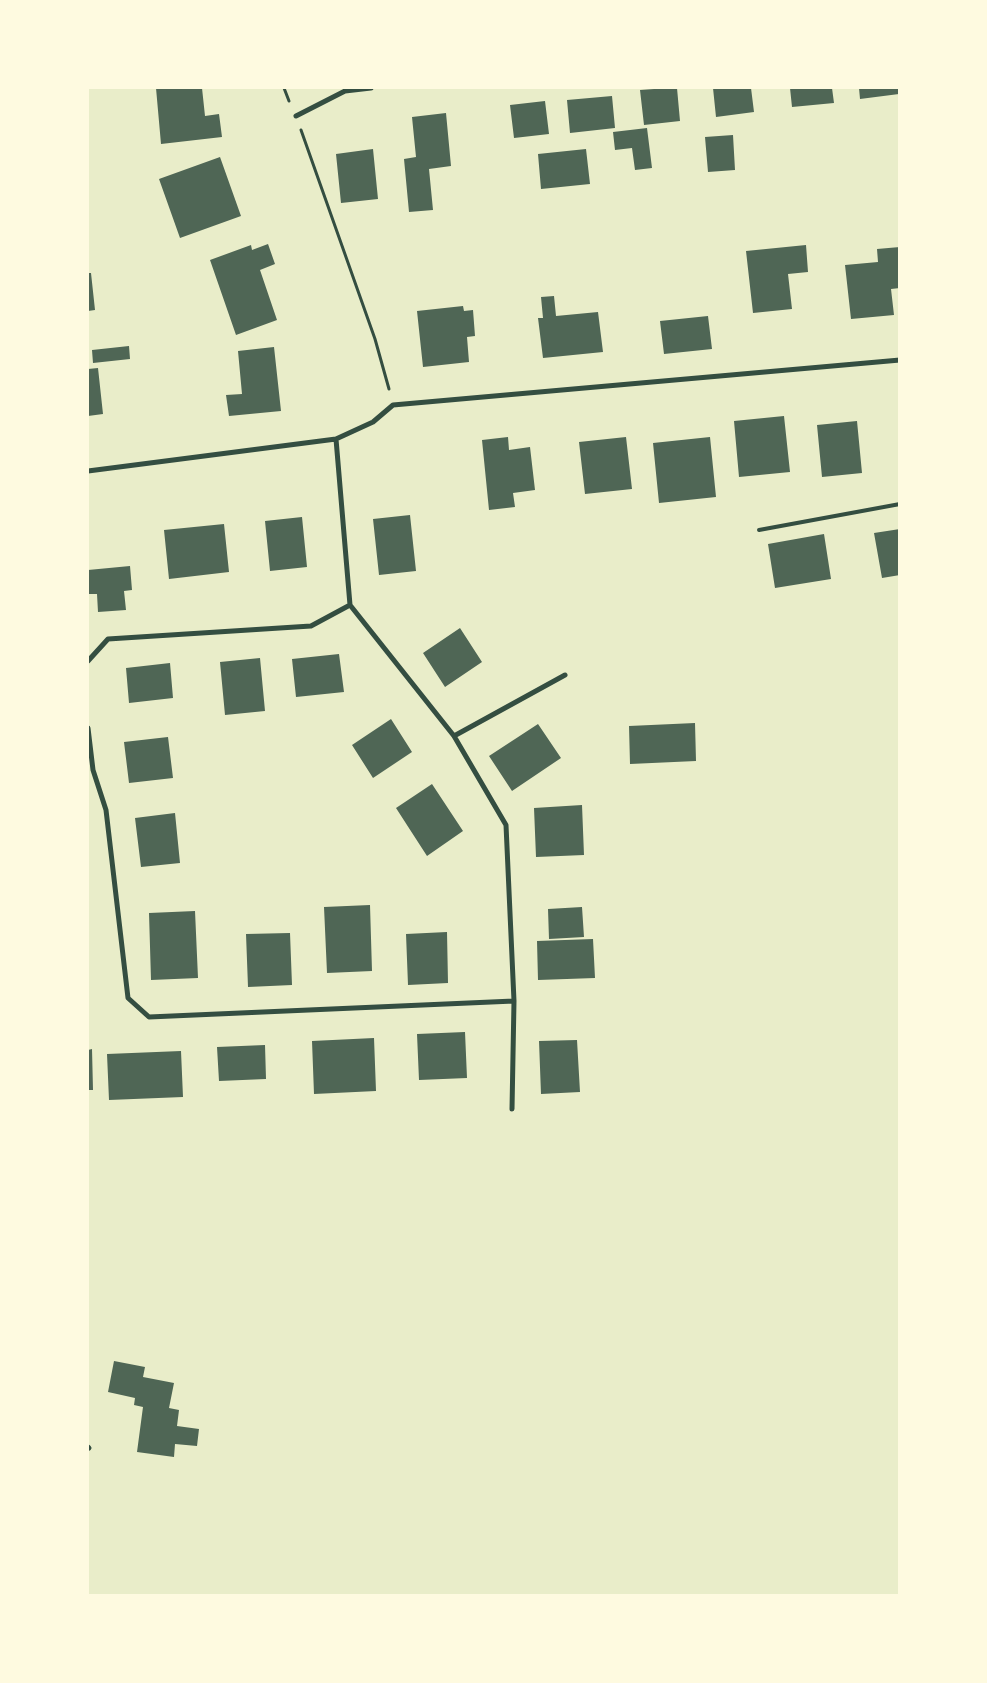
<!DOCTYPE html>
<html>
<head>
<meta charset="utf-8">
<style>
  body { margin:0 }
  #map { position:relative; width:987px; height:1683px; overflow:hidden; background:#e9edc9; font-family:"IBM Plex Serif",serif }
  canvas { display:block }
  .frame { position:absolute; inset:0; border:89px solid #fefae0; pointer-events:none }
</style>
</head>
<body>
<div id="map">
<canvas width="987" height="1683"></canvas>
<div class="frame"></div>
</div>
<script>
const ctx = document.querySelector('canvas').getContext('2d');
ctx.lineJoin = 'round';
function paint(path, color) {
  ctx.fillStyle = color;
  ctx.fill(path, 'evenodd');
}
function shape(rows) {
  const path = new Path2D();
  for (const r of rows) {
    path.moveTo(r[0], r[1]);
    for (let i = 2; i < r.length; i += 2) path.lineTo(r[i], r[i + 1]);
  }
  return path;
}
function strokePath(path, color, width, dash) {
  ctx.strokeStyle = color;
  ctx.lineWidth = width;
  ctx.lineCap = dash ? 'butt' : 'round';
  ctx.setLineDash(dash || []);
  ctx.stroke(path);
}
paint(shape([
  [156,88,202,88,205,116,219,114,222,137,161,144],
  [668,88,677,88,680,121,644,125,640,90],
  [713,88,751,88,754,112,716,117],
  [790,88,832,88,834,103,792,107],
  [859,88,898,88,899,94,860,99],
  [612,96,615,128,570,133,567,100],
  [545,101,549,134,514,138,510,105],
  [446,113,451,166,429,169,433,210,409,212,404,159,416,157,412,117],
  [647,128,652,168,635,170,632,148,615,150,613,132],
  [733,135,735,170,708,172,705,137],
  [373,149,378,199,341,203,336,154],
  [586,149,590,184,541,189,538,154],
  [220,157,241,216,180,238,159,179],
  [268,244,275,264,260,270,277,320,236,335,210,260,251,245,252,250],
  [806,245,808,272,788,274,792,309,753,313,746,251],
  [900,247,900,288,891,289,894,315,851,319,845,265,878,262,877,249],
  [88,273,91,273,95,310,88,311],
  [554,296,556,316,598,312,603,352,543,358,538,318,543,318,541,297],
  [463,306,464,311,473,310,475,336,467,337,469,362,423,367,417,311],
  [708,316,712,349,664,354,660,321],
  [129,346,130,359,93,363,92,350],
  [274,347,281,411,229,416,226,395,242,394,238,351],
  [98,368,103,414,88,416,88,369],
  [784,416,790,472,739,477,734,421],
  [857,421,862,473,822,477,817,425],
  [508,437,509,450,530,447,535,490,513,493,515,507,489,510,482,440],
  [626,437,632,489,585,494,579,442],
  [710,437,716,497,659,503,653,443],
  [410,515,416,571,379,575,373,519],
  [302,517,307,567,270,571,265,521],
  [224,524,229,572,169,579,164,530],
  [900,529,900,575,882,578,874,533],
  [824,534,831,579,775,588,768,544],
  [130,566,132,590,124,591,126,610,98,612,97,594,88,594,88,570],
  [460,628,482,662,445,687,423,653],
  [339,654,344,692,296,697,292,659],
  [260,658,265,711,225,715,220,662],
  [170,663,173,698,129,703,126,668],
  [391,719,412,752,373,778,352,745],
  [695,723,696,761,630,764,629,726],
  [538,724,561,758,512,791,489,756],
  [168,737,173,778,129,783,124,742],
  [432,784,463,831,427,856,396,808],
  [582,805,584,855,536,857,534,808],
  [175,813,180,863,141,867,135,818],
  [370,905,372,971,327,973,324,907],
  [582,907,584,937,549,939,548,909],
  [195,911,198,978,151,980,149,913],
  [447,932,448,983,408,985,406,934],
  [290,933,292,985,248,987,246,934],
  [593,939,595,978,538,980,537,941],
  [465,1032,467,1078,419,1080,417,1034],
  [374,1038,376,1091,314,1094,312,1041],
  [577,1040,580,1092,541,1094,539,1041],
  [265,1045,266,1079,219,1081,217,1047],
  [92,1049,93,1090,88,1090,88,1050],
  [181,1051,183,1097,109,1100,107,1054],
  [114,1361,145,1367,143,1377,174,1383,169,1408,179,1410,177,1426,199,1429,197,1446,175,1444,174,1457,137,1452,143,1407,134,1405,135,1398,108,1392]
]), '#4f6655');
strokePath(shape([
  [284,88,289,101],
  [301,130,375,339,389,389]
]), '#344e41', 3);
strokePath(shape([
  [759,530,900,504]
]), '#344e41', 4);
strokePath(shape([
  [296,116,345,91,371,88],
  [88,471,336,439,373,422,393,405,900,360],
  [350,605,454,736,506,825,514,1001],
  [88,661,108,639,311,626,350,605,336,439],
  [88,728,93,770,106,810,128,998,149,1017,514,1001,512,1109],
  [454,736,565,675],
  [88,1447,89,1448]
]), '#344e41', 5);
</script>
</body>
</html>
